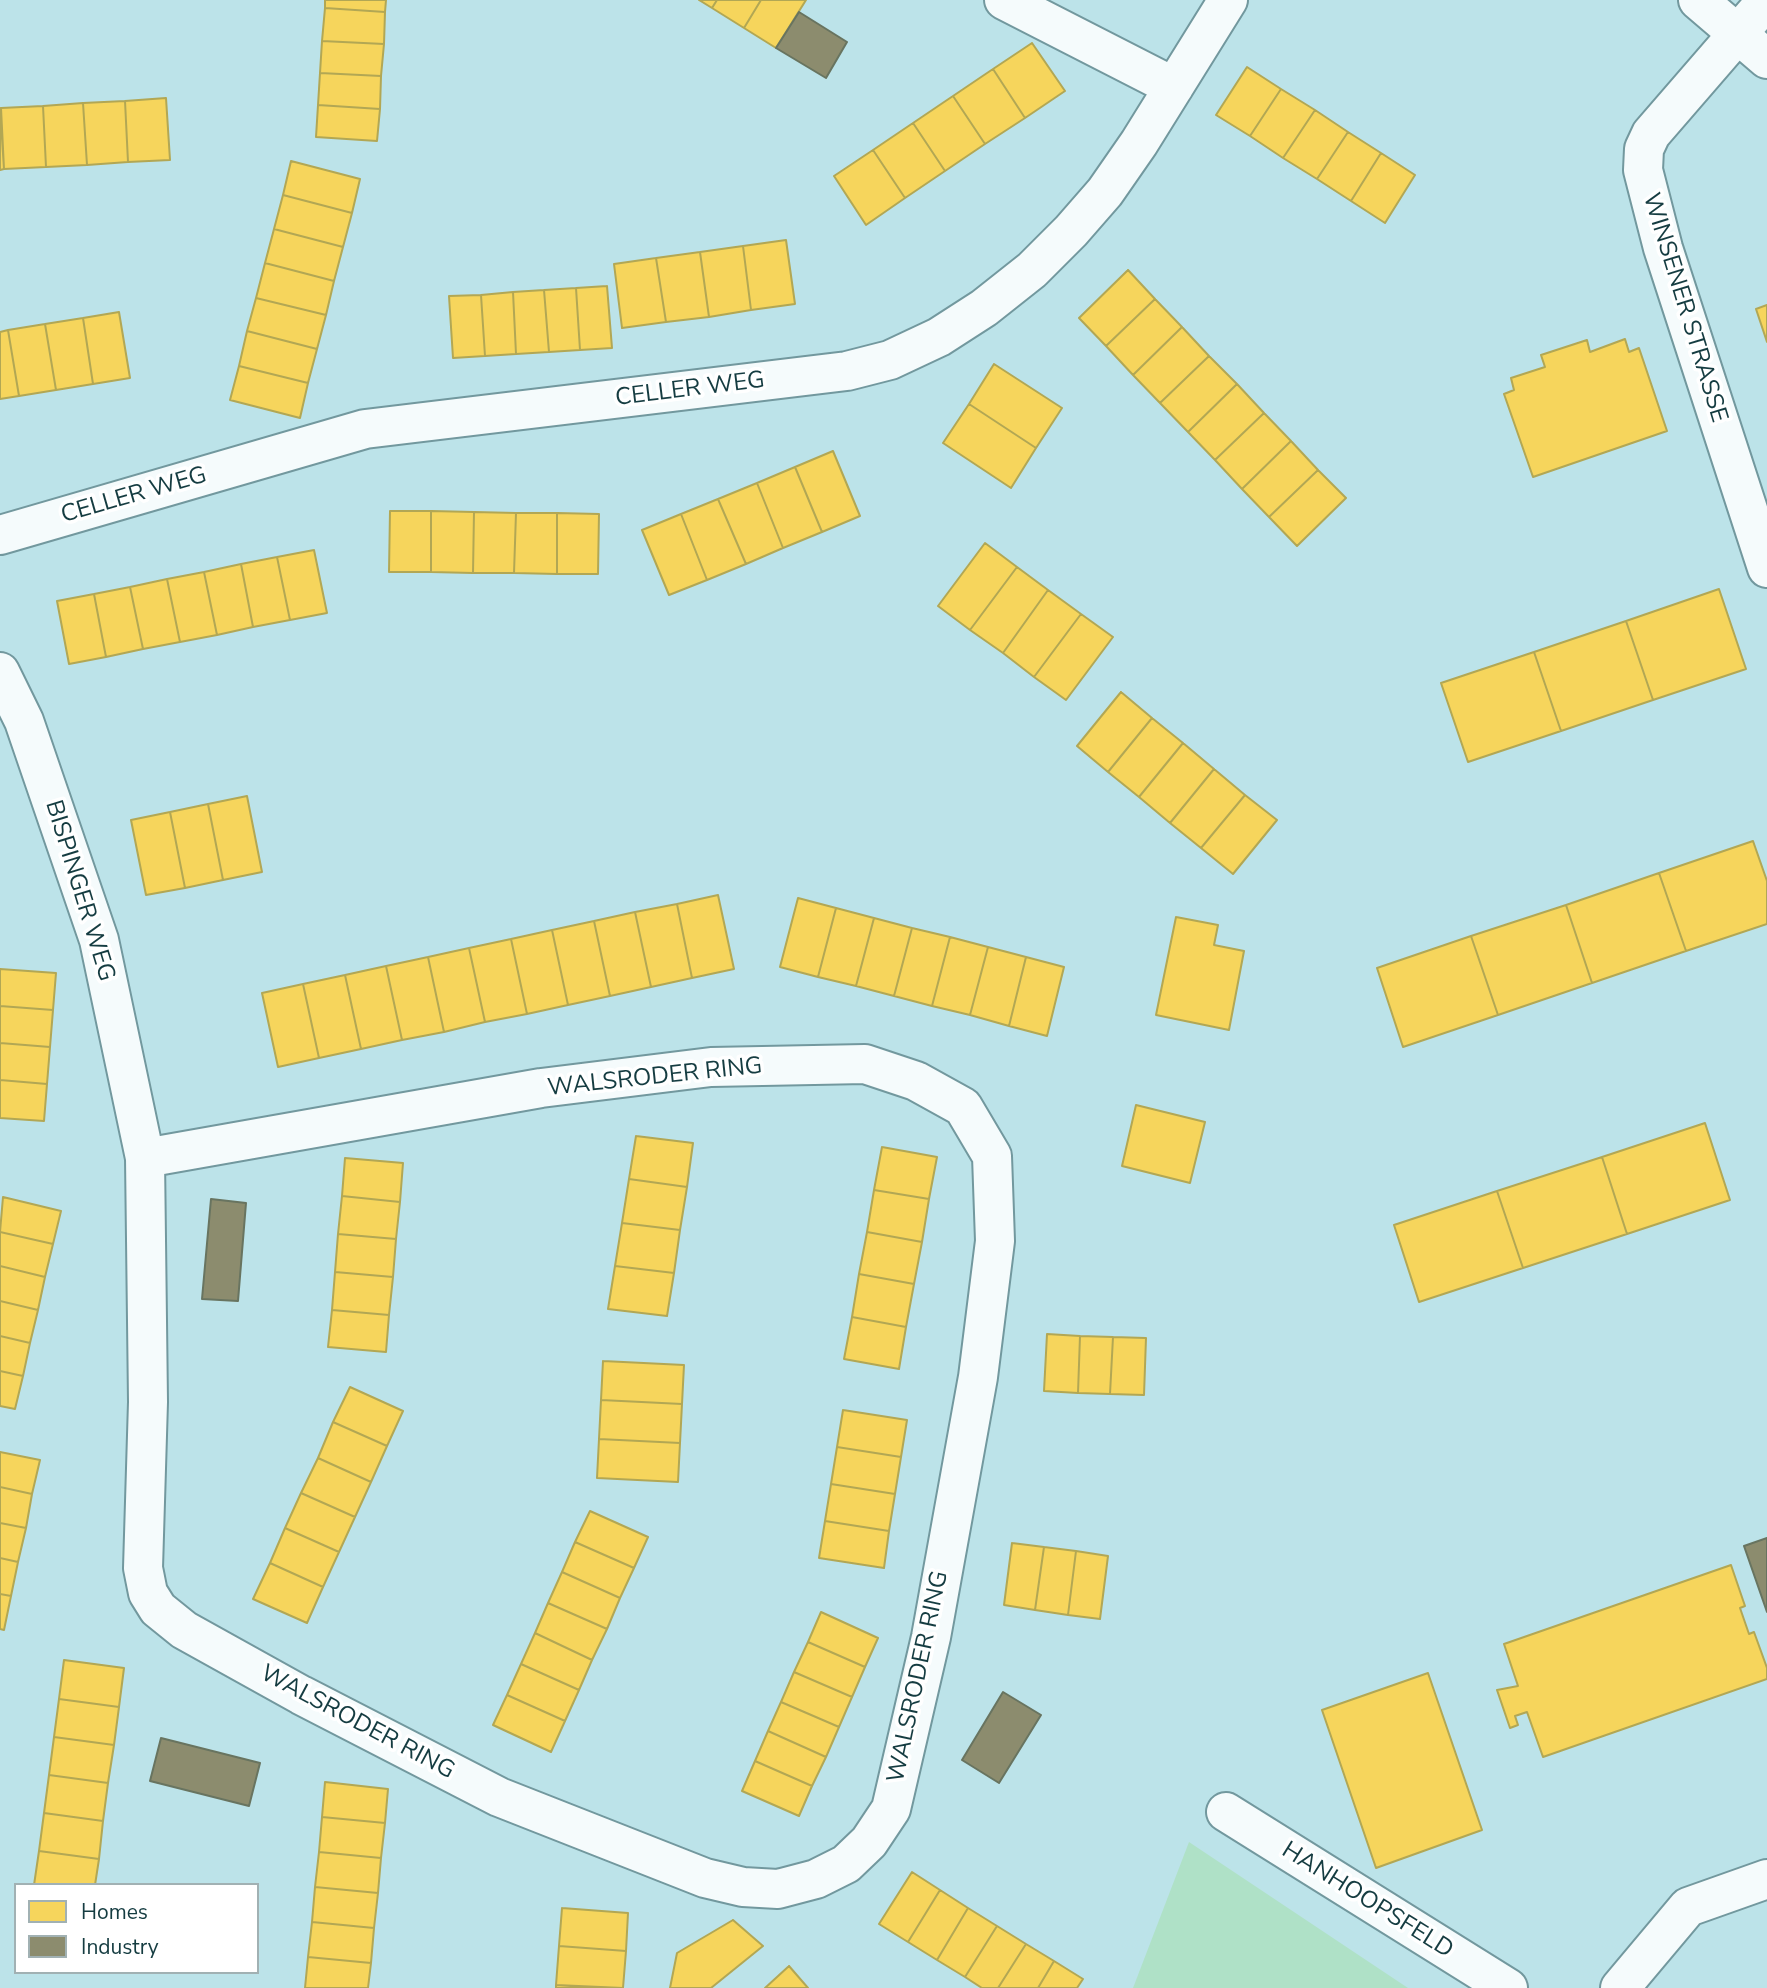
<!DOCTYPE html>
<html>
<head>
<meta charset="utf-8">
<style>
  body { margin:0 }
  #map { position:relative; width:1767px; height:1988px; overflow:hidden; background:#bce3e9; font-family:"Nunito Sans",sans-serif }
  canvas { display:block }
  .legend { position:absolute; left:14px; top:1883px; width:245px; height:91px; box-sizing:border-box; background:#fff; border:2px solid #a1b1b3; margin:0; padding:9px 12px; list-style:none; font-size:21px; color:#153c41 }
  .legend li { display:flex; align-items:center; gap:14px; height:35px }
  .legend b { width:35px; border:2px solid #a1b1b3 }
</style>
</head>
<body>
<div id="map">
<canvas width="1767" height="1988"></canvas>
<ul class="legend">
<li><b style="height:19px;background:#f6d55c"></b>Homes</li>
<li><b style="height:19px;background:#8c8c6e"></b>Industry</li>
</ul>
</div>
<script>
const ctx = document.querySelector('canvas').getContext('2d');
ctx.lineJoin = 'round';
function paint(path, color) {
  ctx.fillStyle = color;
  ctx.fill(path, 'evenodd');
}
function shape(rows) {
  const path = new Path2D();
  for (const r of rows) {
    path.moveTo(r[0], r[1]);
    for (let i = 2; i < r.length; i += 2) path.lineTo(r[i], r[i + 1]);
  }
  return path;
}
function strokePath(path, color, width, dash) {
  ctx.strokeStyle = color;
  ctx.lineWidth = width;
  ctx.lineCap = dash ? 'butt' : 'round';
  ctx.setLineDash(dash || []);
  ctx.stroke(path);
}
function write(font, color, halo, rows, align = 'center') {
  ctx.font = font + ' "Nunito Sans",sans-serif';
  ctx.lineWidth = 7;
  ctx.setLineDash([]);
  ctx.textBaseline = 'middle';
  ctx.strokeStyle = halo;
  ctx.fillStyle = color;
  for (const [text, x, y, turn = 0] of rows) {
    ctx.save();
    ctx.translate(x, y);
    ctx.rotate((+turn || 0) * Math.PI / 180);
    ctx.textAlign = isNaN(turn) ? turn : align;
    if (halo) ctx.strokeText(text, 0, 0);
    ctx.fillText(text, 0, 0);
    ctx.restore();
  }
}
paint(shape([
  [1189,1842,1408,1988,1133,1988]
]), '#afe1c7');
const homes = shape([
  [325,0,386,0,385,12,325,8,325,0],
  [699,0,717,0,712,8,699,0],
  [717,0,761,0,744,28,712,8,717,0],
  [761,0,806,0,776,48,744,28,761,0],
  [325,8,385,12,384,44,322,41,325,8],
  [322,41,384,44,381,76,320,73,322,41],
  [1032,43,1065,91,1025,118,993,69,1032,43],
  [1247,67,1281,89,1250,136,1216,115,1247,67],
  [993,69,1025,118,985,144,953,96,993,69],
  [320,73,381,76,380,109,318,105,320,73],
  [1281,89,1315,110,1283,158,1250,136,1281,89],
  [953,96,985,144,945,171,913,123,953,96],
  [166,98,170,160,128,162,125,101,166,98],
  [125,101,128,162,87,165,83,103,125,101],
  [83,103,87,165,46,167,43,106,83,103],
  [318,105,380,109,377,141,316,137,318,105],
  [43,106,46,167,4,169,1,108,43,106],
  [0,108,4,169,0,170,0,108],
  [1315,110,1348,132,1317,179,1283,158,1315,110],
  [913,123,945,171,905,198,873,150,913,123],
  [1348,132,1381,153,1351,201,1317,179,1348,132],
  [873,150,905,198,866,225,834,176,873,150],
  [1381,153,1415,175,1385,223,1351,201,1381,153],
  [291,161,360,179,352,213,283,195,291,161],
  [283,195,352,213,343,247,274,229,283,195],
  [274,229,343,247,334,281,265,263,274,229],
  [786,240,795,304,751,310,743,246,786,240],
  [743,246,751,310,709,317,700,252,743,246],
  [700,252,709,317,666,322,656,258,700,252],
  [656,258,666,322,622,328,614,264,656,258],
  [265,263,334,281,326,315,256,298,265,263],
  [1128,270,1155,299,1106,346,1079,318,1128,270],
  [607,286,612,348,580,350,576,288,607,286],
  [576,288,580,350,549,352,544,290,576,288],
  [544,290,549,352,516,354,513,292,544,290],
  [513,292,516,354,485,356,481,295,513,292],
  [481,295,485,356,453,358,449,296,481,295],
  [256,298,326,315,317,349,247,331,256,298],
  [1155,299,1182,327,1133,375,1106,346,1155,299],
  [1767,305,1767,342,1756,309,1767,305],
  [119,312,130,378,93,384,83,318,119,312],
  [83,318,93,384,56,390,45,324,83,318],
  [45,324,56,390,19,396,8,330,45,324],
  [1182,327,1209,356,1160,403,1133,375,1182,327],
  [8,330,19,396,0,399,0,332,8,330],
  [247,331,317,349,308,383,239,366,247,331],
  [1625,339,1629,352,1639,348,1667,431,1533,477,1504,394,1514,390,1511,378,1545,367,1541,355,1587,340,1590,352,1625,339],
  [1209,356,1237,384,1188,432,1160,403,1209,356],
  [994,364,1062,408,1036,448,969,404,994,364],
  [239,366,308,383,300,418,230,400,239,366],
  [1237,384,1264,413,1215,460,1188,432,1237,384],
  [969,404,1036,448,1011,488,943,443,969,404],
  [1264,413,1291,441,1242,489,1215,460,1264,413],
  [1291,441,1318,470,1269,517,1242,489,1291,441],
  [833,451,860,516,822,532,795,467,833,451],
  [795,467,822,532,783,548,757,483,795,467],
  [1318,470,1346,498,1297,546,1269,517,1318,470],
  [757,483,783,548,746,564,718,499,757,483],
  [718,499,746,564,707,580,681,514,718,499],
  [390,511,431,511,431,572,389,572,390,511],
  [431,511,474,512,473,573,431,572,431,511],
  [474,512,516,513,514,573,473,573,474,512],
  [516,513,557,513,557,574,514,573,516,513],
  [557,513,599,514,598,574,557,574,557,513],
  [681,514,707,580,669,595,642,530,681,514],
  [985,543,1017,567,970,630,938,606,985,543],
  [314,550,327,613,290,620,277,557,314,550],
  [277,557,290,620,253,627,241,564,277,557],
  [241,564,253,627,217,635,204,572,241,564],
  [1017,567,1048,590,1003,653,970,630,1017,567],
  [204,572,217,635,180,642,167,579,204,572],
  [167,579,180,642,143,649,130,587,167,579],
  [130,587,143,649,106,657,94,594,130,587],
  [1719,589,1746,669,1653,700,1626,621,1719,589],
  [1048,590,1081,614,1034,677,1003,653,1048,590],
  [94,594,106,657,69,664,57,601,94,594],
  [1081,614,1113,637,1066,700,1034,677,1081,614],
  [1626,621,1653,700,1561,731,1534,652,1626,621],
  [1534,652,1561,731,1468,762,1441,683,1534,652],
  [1121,692,1152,718,1108,772,1077,746,1121,692],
  [1152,718,1183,743,1139,797,1108,772,1152,718],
  [1183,743,1214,769,1170,823,1139,797,1183,743],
  [1214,769,1245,795,1201,848,1170,823,1214,769],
  [1245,795,1277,820,1233,874,1201,848,1245,795],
  [247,796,262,872,223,880,208,804,247,796],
  [208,804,223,880,185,888,170,812,208,804],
  [170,812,185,888,146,895,131,820,170,812],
  [1753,841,1767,881,1767,924,1686,951,1659,873,1753,841],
  [1659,873,1686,951,1592,983,1566,905,1659,873],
  [718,895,734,969,692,978,677,904,718,895],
  [798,898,836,908,818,977,780,967,798,898],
  [677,904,692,978,651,987,635,912,677,904],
  [1566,905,1592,983,1498,1015,1471,936,1566,905],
  [836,908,874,918,856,986,818,977,836,908],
  [635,912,651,987,610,996,594,921,635,912],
  [1176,917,1218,925,1214,945,1244,951,1229,1030,1156,1015,1176,917],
  [874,918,912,928,894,996,856,986,874,918],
  [594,921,610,996,568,1005,552,930,594,921],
  [912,928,950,937,932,1006,894,996,912,928],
  [552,930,568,1005,527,1014,511,939,552,930],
  [1471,936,1498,1015,1403,1047,1377,968,1471,936],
  [950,937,988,947,970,1015,932,1006,950,937],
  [511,939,527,1014,485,1022,469,948,511,939],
  [988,947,1026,957,1009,1026,970,1015,988,947],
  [469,948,485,1022,444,1032,428,957,469,948],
  [428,957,444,1032,402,1040,386,966,428,957],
  [1026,957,1064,967,1047,1036,1009,1026,1026,957],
  [386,966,402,1040,361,1049,345,975,386,966],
  [0,969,56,973,53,1010,0,1006,0,969],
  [345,975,361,1049,319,1058,303,984,345,975],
  [303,984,319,1058,278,1067,262,993,303,984],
  [0,1006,53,1010,50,1047,0,1043,0,1006],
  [0,1043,50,1047,47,1084,0,1080,0,1043],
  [0,1080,47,1084,44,1121,0,1118,0,1080],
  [1136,1105,1205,1122,1190,1183,1122,1166,1136,1105],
  [1705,1123,1730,1200,1627,1234,1602,1157,1705,1123],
  [636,1136,693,1143,687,1187,629,1179,636,1136],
  [882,1147,937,1157,929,1199,874,1190,882,1147],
  [1602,1157,1627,1234,1523,1268,1497,1191,1602,1157],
  [345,1158,403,1163,400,1202,342,1196,345,1158],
  [629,1179,687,1187,680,1230,622,1223,629,1179],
  [874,1190,929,1199,922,1242,867,1232,874,1190],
  [1497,1191,1523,1268,1419,1302,1394,1225,1497,1191],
  [342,1196,400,1202,396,1239,338,1234,342,1196],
  [3,1197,61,1211,53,1244,0,1232,3,1197],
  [622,1223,680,1230,674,1273,615,1266,622,1223],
  [0,1232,53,1244,45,1277,0,1266,0,1232],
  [867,1232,922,1242,914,1284,859,1274,867,1232],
  [338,1234,396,1239,393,1277,335,1272,338,1234],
  [0,1266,45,1277,38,1310,0,1301,0,1266],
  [615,1266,674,1273,667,1316,608,1309,615,1266],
  [335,1272,393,1277,389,1315,332,1310,335,1272],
  [859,1274,914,1284,906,1327,852,1317,859,1274],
  [0,1301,38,1310,30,1343,0,1336,0,1301],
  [332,1310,389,1315,386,1352,328,1347,332,1310],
  [852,1317,906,1327,899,1369,844,1359,852,1317],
  [1047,1334,1080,1336,1078,1393,1044,1391,1047,1334],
  [0,1336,30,1343,23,1376,0,1371,0,1336],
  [1080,1336,1113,1337,1110,1394,1078,1393,1080,1336],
  [1113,1337,1146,1338,1144,1395,1110,1394,1113,1337],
  [603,1361,684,1365,682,1404,601,1400,603,1361],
  [0,1371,23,1376,15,1409,0,1406,0,1371],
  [350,1387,403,1411,387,1446,333,1422,350,1387],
  [601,1400,682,1404,680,1443,599,1439,601,1400],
  [843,1410,907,1420,901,1457,837,1447,843,1410],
  [333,1422,387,1446,371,1482,318,1458,333,1422],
  [599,1439,680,1443,678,1482,597,1478,599,1439],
  [837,1447,901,1457,895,1494,831,1484,837,1447],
  [0,1452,40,1460,32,1494,0,1487,0,1452],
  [318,1458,371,1482,355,1517,301,1493,318,1458],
  [831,1484,895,1494,889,1531,825,1521,831,1484],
  [0,1487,32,1494,26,1528,0,1523,0,1487],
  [301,1493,355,1517,339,1552,285,1528,301,1493],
  [590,1511,648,1537,634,1568,575,1542,590,1511],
  [825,1521,889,1531,884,1568,819,1558,825,1521],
  [0,1523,26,1528,18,1562,0,1558,0,1523],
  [285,1528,339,1552,323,1587,270,1563,285,1528],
  [575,1542,634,1568,620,1598,562,1572,575,1542],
  [1012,1543,1044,1547,1035,1610,1004,1605,1012,1543],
  [1044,1547,1076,1551,1068,1615,1035,1610,1044,1547],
  [1076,1551,1108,1556,1100,1619,1068,1615,1076,1551],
  [0,1558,18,1562,11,1596,0,1594,0,1558],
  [270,1563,323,1587,307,1623,253,1599,270,1563],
  [1731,1565,1745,1606,1740,1608,1749,1634,1754,1632,1767,1668,1767,1679,1543,1757,1527,1712,1515,1716,1518,1725,1510,1728,1497,1690,1518,1686,1504,1644,1731,1565],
  [562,1572,620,1598,607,1629,548,1603,562,1572],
  [0,1594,11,1596,4,1630,0,1629,0,1594],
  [548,1603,607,1629,592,1660,535,1633,548,1603],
  [821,1612,878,1638,865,1667,808,1642,821,1612],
  [535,1633,592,1660,579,1690,521,1664,535,1633],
  [808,1642,865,1667,852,1697,794,1672,808,1642],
  [64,1660,124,1668,119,1707,59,1699,64,1660],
  [521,1664,579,1690,565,1721,507,1695,521,1664],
  [794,1672,852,1697,839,1727,781,1702,794,1672],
  [1428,1673,1482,1830,1376,1868,1322,1710,1428,1673],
  [507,1695,565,1721,551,1752,493,1725,507,1695],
  [59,1699,119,1707,114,1745,54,1737,59,1699],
  [781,1702,839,1727,826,1757,768,1731,781,1702],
  [768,1731,826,1757,812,1786,755,1761,768,1731],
  [54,1737,114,1745,108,1783,49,1775,54,1737],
  [755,1761,812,1786,799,1816,742,1791,755,1761],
  [49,1775,108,1783,103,1821,44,1813,49,1775],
  [325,1782,388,1789,385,1823,322,1817,325,1782],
  [44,1813,103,1821,99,1859,39,1851,44,1813],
  [322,1817,385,1823,381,1858,319,1852,322,1817],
  [39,1851,99,1859,95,1885,34,1885,39,1851],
  [319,1852,381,1858,378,1893,315,1887,319,1852],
  [912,1872,940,1890,908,1942,879,1924,912,1872],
  [315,1887,378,1893,374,1928,312,1922,315,1887],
  [940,1890,968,1908,937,1960,908,1942,940,1890],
  [562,1908,628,1913,626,1951,559,1946,562,1908],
  [968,1908,997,1926,965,1977,937,1960,968,1908],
  [733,1920,763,1946,711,1988,670,1988,677,1953,733,1920],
  [312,1922,374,1928,371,1963,308,1957,312,1922],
  [997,1926,1026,1944,998,1988,982,1988,965,1977,997,1926],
  [1026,1944,1054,1961,1038,1988,998,1988,1026,1944],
  [559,1946,626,1951,623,1988,556,1985,559,1946],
  [308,1957,371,1963,368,1988,305,1988,308,1957],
  [1054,1961,1083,1979,1077,1988,1038,1988,1054,1961],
  [789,1966,808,1988,765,1988,789,1966],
  [556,1985,601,1988,556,1988,556,1985]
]);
paint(homes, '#f6d55c');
strokePath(homes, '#b2a754', 2);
const industry = shape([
  [799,12,847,42,826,78,776,48,799,12],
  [211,1199,246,1203,238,1301,202,1299,211,1199],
  [1767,1538,1767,1612,1744,1546,1767,1538],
  [1003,1692,1041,1715,999,1783,962,1760,1003,1692],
  [161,1738,260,1763,249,1806,150,1781,161,1738]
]);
paint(industry, '#8c8c6e');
strokePath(industry, '#687460', 2);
const minor = shape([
  [1004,0,1174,87],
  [1767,0,1651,134,1644,149,1643,170,1663,248,1767,568],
  [0,535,365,429,847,371,890,360,939,337,984,308,1032,270,1071,231,1105,192,1139,143,1228,0],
  [0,672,24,721,99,940,145,1158,148,1402,143,1568,148,1593,158,1609,184,1630,301,1695,499,1797,705,1878,743,1887,778,1889,816,1879,846,1864,869,1842,891,1809,931,1637,978,1377,995,1241,992,1156,963,1107,916,1081,865,1064,711,1067,541,1088,145,1158],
  [1226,1812,1508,1988],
  [1620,1988,1688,1907,1767,1879]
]);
const secondary = shape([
  [1698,0,1767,59]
]);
strokePath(minor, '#72989e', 42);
strokePath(secondary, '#72989e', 42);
strokePath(minor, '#f5fbfc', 38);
strokePath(secondary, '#f5fbfc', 38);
write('24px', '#153c41', '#fff', [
  ["WINSENER STRASSE",1684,308,73],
  ["CELLER WEG",690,390,-7],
  ["CELLER WEG",134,496,-16],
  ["BISPINGER WEG",79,891,73],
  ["WALSRODER RING",655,1078,-6],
  ["WALSRODER RING",919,1677,-78],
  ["WALSRODER RING",357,1723,28],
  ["HANHOOPSFELD",1367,1901,32]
]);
</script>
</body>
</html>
